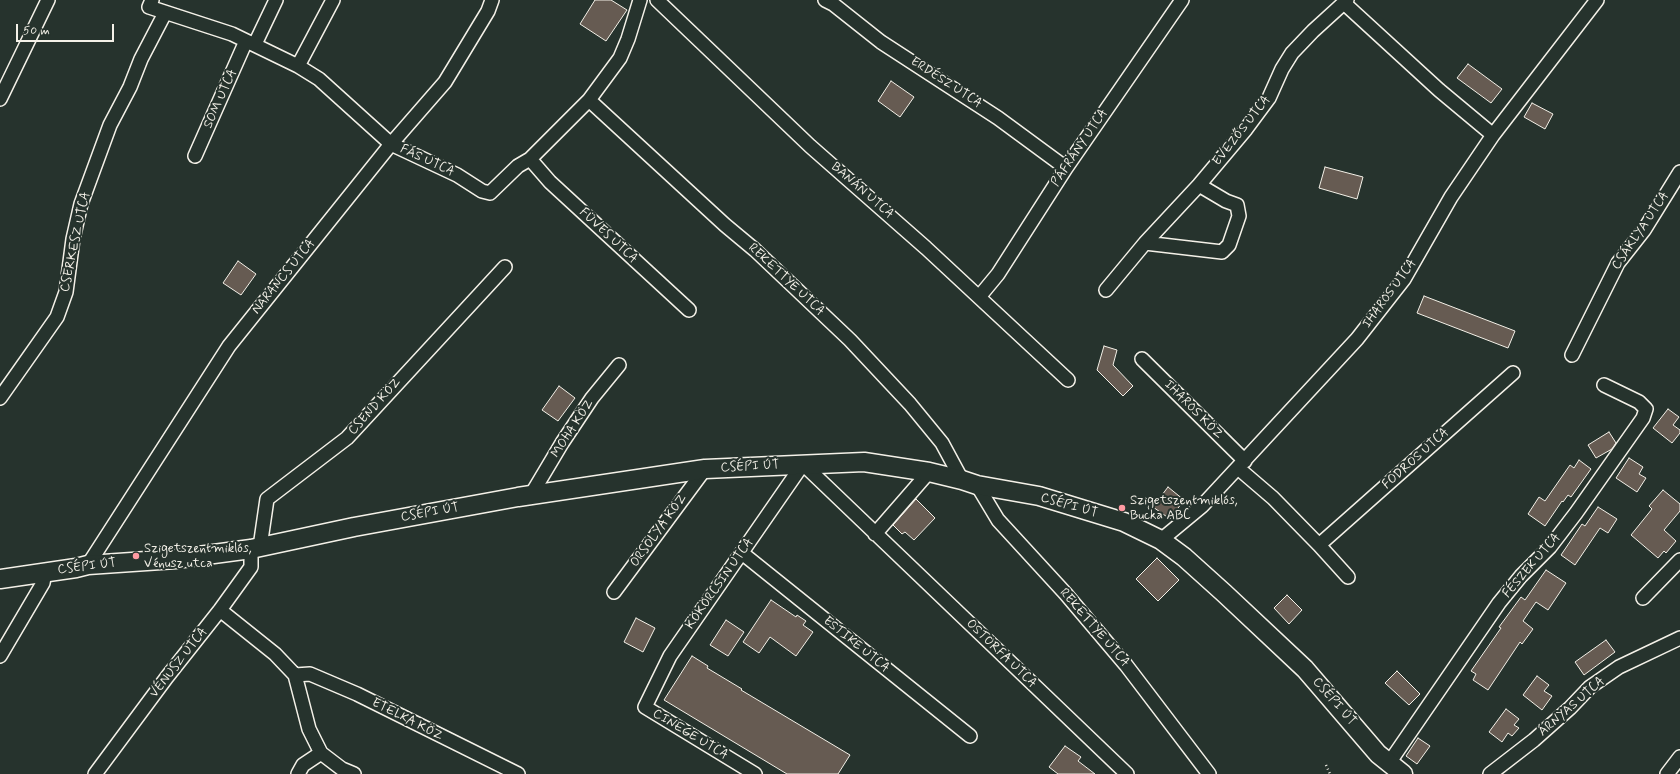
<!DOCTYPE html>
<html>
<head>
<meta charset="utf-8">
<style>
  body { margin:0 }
  #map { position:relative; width:1680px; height:774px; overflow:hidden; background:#26332d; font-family:Mynerve,sans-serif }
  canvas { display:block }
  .scale { position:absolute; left:16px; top:24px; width:98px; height:18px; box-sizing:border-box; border:2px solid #f4f1e8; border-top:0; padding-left:5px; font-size:12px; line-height:14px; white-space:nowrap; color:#f4f1e8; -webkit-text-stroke:3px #26332d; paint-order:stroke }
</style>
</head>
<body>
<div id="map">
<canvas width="1680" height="774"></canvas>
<div class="scale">50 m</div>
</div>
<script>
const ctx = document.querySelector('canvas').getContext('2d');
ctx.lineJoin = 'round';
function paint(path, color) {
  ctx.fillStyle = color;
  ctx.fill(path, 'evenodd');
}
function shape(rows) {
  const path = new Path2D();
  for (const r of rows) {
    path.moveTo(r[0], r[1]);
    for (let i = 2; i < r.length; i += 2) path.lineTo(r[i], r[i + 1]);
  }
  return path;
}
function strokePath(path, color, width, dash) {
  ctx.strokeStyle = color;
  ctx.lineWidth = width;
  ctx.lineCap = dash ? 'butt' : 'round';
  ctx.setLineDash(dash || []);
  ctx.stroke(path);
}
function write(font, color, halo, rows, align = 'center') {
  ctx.font = font + ' Mynerve,sans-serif';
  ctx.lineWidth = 4;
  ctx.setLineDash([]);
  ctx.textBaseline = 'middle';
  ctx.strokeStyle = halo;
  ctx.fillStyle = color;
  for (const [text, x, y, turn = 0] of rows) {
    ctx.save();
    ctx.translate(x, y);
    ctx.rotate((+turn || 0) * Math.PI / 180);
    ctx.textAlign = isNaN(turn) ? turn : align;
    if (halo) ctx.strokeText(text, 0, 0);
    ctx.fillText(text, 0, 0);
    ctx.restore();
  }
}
const building = shape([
  [595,0,611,0,627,10,606,41,580,24,595,0],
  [1468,64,1502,89,1491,103,1457,78,1468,64],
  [891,81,914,97,900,117,878,101,891,81],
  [1532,103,1553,114,1545,129,1524,117,1532,103],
  [1325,167,1363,177,1357,199,1319,188,1325,167],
  [238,261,256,274,241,295,223,283,238,261],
  [1424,296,1515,331,1508,348,1417,313,1424,296],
  [1104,346,1117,350,1113,365,1133,386,1123,396,1097,370,1104,346],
  [559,386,575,398,558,421,542,410,559,386],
  [1668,409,1679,417,1673,425,1680,430,1680,433,1672,443,1653,428,1668,409],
  [1609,432,1616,443,1612,449,1596,458,1588,445,1609,432],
  [1629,458,1643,467,1639,474,1646,478,1637,492,1616,478,1629,458],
  [1579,460,1591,469,1571,497,1568,495,1563,502,1562,501,1545,526,1528,514,1539,497,1545,501,1570,465,1574,468,1579,460],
  [1168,487,1184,500,1170,519,1153,507,1168,487],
  [1663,490,1680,504,1680,511,1664,530,1676,541,1666,553,1664,551,1658,558,1631,535,1652,509,1649,506,1663,490],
  [916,499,935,518,914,540,905,532,902,534,893,525,916,499],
  [1598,507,1617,519,1608,533,1600,528,1575,565,1561,555,1582,524,1585,526,1598,507],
  [1157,558,1179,580,1158,601,1136,579,1157,558],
  [1546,570,1566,583,1548,610,1536,602,1523,621,1533,629,1522,644,1520,642,1488,690,1473,680,1476,674,1471,671,1501,628,1499,627,1521,597,1525,600,1546,570],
  [1287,595,1302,610,1289,624,1274,608,1287,595],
  [771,600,796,617,797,615,806,621,803,625,813,632,796,656,770,637,759,653,743,642,771,600],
  [636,618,655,628,643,652,624,642,636,618],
  [726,620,744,632,728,656,710,645,726,620],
  [1606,640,1615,652,1584,675,1575,662,1606,640],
  [692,656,708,666,707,668,742,689,741,690,850,755,838,774,787,774,664,700,692,656],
  [1397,671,1420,694,1409,705,1385,683,1397,671],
  [1537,676,1549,685,1544,691,1552,696,1542,710,1523,695,1537,676],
  [1506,709,1519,719,1514,725,1519,728,1512,736,1508,733,1502,742,1489,732,1506,709],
  [1418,738,1430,746,1417,764,1406,756,1418,738],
  [1065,746,1081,757,1078,761,1095,774,1058,774,1049,767,1065,746]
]);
paint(building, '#665b52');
strokePath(building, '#f4f1e8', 1);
const street = shape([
  [152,0,149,7,232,34,298,66,319,79,391,144,457,175,482,191,490,193,518,166,530,159,589,100,620,58,628,39,640,0],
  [657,0,810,146,926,248,1068,380],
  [825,0,833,4,881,42,998,118,1066,168],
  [1344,3,1439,90,1493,135],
  [255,44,276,0],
  [298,66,333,0],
  [0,99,48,0],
  [589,100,725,225,755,250,850,340,910,404,942,443,962,480],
  [195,156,246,41],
  [530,159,550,182,689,310],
  [1145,243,1222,252,1229,245,1239,216,1237,205,1226,201,1199,185],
  [1106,290,1145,243,1199,185,1246,129,1269,98,1282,69,1292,53,1313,31,1347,0],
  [979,297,998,274,1066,168,1182,0],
  [1572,355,1618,263,1644,230,1680,172],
  [1142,359,1245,461],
  [0,398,57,317,66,292,73,239,81,204,110,125,130,87,141,59,165,13],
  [1238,468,1273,498,1319,545,1348,577],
  [977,485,998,520,1065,593,1126,665,1209,774],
  [531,495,562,443,592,398,619,365],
  [875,534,929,472],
  [1161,540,1202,506,1357,339,1404,279,1451,197,1493,135,1597,0],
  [1319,545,1513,373],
  [260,547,267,499,347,438,505,267],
  [742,553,970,736],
  [88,565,229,346,391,144,445,82,488,11,492,0],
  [614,592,705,469],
  [1643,598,1680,560],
  [220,610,275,654,295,675,309,729,321,753,342,769,354,774],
  [0,656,43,583,45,572],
  [295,675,310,674,357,694,518,774],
  [1389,763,1499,603,1521,576,1550,547,1576,513,1643,418,1646,409,1639,402,1604,385],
  [95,774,167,677,220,610,251,567,251,549],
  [298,774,303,765,321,753],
  [755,774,645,707,670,656,803,464,1127,774],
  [1490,774,1534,740,1570,708,1590,687,1619,667,1680,638],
  [1667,774,1680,757]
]);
const secondary = shape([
  [0,579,76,568,88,565,176,559,251,549,354,527,518,497,705,469,864,462,929,472,962,480,977,485,1039,496,1124,522,1161,540,1184,557,1224,593,1305,669,1378,754,1403,774]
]);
strokePath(street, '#f4f1e8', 16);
strokePath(secondary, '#f4f1e8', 21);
strokePath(shape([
  [1326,765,1330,774]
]), '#f4f1e8', 2.5, [1, 3]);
strokePath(street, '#26332d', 13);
strokePath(secondary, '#26332d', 18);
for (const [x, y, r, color] of [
  [1122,508,4,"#ff9aa2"],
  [136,556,4,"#ff9aa2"]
]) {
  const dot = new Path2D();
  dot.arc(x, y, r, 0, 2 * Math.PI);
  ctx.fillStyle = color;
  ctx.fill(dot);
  strokePath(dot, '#26332d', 1.5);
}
write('13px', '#f4f1e8', '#26332d', [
  ["ERDÉSZ UTCA",946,83,33],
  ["SOM UTCA",221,99,-66],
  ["EVEZŐS UTCA",1242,131,-52],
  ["PÁFRÁNY UTCA",1080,148,-56],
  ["FÁS UTCA",427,161,25],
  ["BANÁN UTCA",862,191,41],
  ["CSÁKLYA UTCA",1641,231,-56],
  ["FÜVES UTCA",608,236,43],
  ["CSERKESZ UTCA",76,242,-78],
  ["NARANCS UTCA",284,277,-51],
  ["REKETTYE UTCA",786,280,43],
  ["IHAROS UTCA",1390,294,-54],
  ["CSEND KÖZ",375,407,-48],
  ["IHAROS KÖZ",1193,410,45],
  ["MOHA KÖZ",573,429,-57],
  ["FODROS UTCA",1416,459,-42],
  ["CSÉPI ÚT",750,467,-3],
  ["CSÉPI ÚT",1069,506,16],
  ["CSÉPI ÚT",430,513,-10],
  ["ORSOLYA KÖZ",659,531,-54],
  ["FÉSZEK UTCA",1532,566,-49],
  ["CSÉPI ÚT",87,567,-7],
  ["KÖKÖRCSIN UTCA",720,584,-55],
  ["REKETTYE UTCA",1094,628,49],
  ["ESTIKE UTCA",856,645,39],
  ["OSTORFA UTCA",1001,654,44],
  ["VÉNUSZ UTCA",179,663,-52],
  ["CSÉPI ÚT",1334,702,49],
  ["ÁRNYAS UTCA",1572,707,-41],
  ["ETELKA KÖZ",407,720,27],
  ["CINEGE UTCA",690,735,31]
]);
write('13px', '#f4f1e8', '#26332d', [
  ["Szigetszentmiklós,",1130,501],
  ["Bucka ABC",1130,516],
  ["Szigetszentmiklós,",144,549],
  ["Vénusz utca",144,564]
], 'left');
</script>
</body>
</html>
